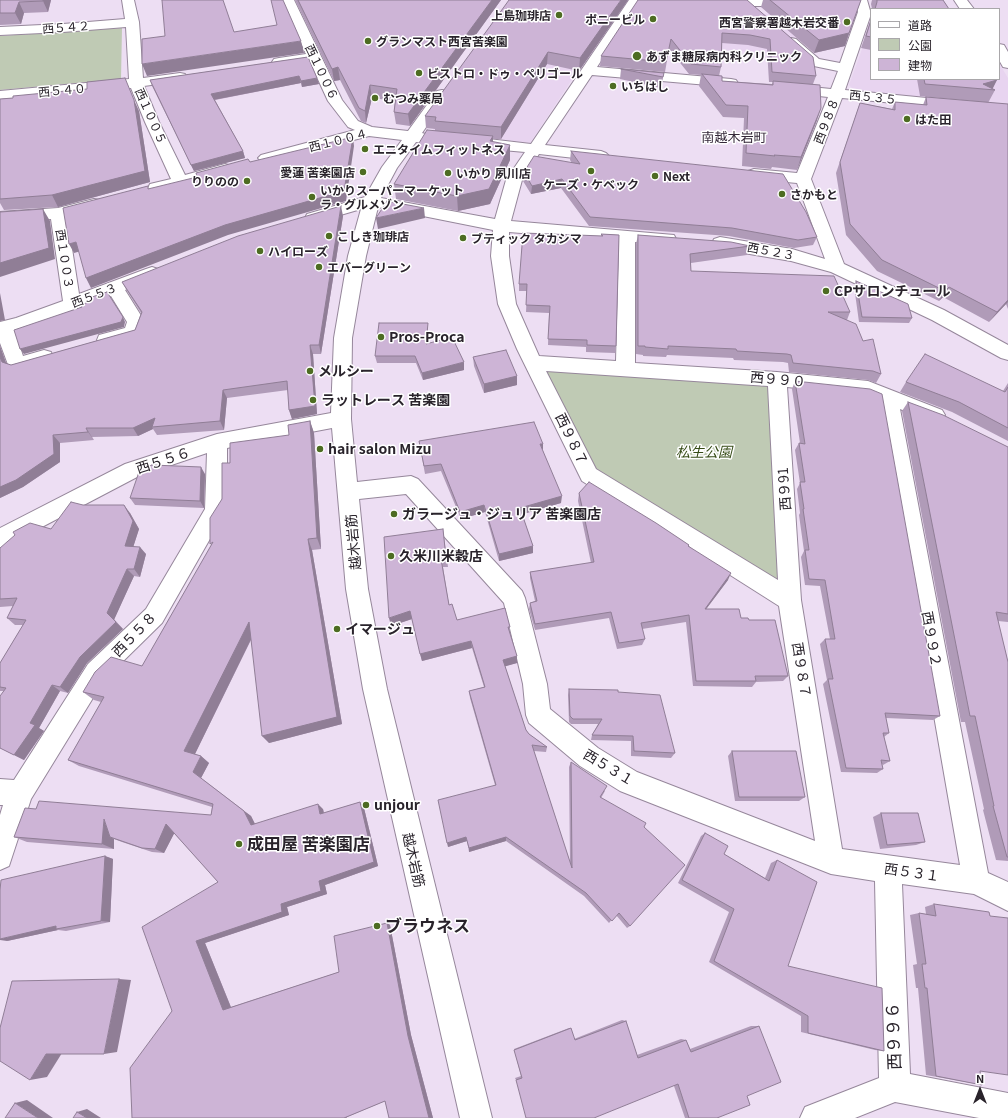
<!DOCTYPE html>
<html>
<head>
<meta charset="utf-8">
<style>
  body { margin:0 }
  #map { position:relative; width:1008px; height:1118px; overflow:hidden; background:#eddef3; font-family:Georgia,"Noto Sans JP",serif }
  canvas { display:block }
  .legend { position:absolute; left:870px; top:8px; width:130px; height:72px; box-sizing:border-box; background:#fff; border:1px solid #a9a7aa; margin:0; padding:5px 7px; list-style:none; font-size:12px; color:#29232b }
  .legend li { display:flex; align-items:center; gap:8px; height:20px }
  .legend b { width:20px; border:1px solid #a9a7aa }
  .north { position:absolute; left:960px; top:1070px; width:40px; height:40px; -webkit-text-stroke:3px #fff; paint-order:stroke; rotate:0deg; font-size:11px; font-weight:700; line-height:16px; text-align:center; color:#29232b }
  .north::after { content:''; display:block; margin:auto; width:14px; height:18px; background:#29232b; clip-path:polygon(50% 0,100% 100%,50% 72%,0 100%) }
</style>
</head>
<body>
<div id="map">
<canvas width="1008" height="1118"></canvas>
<ul class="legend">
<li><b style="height:5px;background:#fff"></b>道路</li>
<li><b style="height:11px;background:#bfcab4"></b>公園</li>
<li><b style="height:11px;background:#cdb4d6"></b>建物</li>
</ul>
<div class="north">N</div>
</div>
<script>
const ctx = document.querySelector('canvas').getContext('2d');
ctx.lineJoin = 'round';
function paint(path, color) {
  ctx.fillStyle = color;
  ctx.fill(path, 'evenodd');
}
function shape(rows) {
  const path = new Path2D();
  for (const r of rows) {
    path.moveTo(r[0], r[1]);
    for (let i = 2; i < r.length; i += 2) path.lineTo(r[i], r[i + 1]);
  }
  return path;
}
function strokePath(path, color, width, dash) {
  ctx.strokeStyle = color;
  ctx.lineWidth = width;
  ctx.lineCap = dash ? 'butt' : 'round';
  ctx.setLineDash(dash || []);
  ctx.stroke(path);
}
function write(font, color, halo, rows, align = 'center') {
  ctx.font = font + ' Georgia,"Noto Sans JP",serif';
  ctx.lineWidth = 3;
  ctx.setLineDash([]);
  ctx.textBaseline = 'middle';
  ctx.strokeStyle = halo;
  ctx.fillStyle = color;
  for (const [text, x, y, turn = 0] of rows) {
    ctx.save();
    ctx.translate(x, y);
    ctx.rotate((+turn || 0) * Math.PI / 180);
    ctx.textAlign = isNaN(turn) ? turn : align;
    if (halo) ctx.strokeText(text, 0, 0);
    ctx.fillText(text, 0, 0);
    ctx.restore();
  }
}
paint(shape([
  [519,9,702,15,871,11,871,79,999,79,999,63,1008,78,1008,105,855,91,849,85,866,38,837,33,799,42,799,56,599,39,530,143,432,131]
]), '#e8d4f0');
paint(shape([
  [122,28,121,79,0,90,0,36],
  [544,370,774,380,785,590,594,472]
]), '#bfcab4');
const minor = shape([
  [122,0,134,0,139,22,143,78,180,73,185,74,187,77,185,80,180,81,144,86,159,122,185,175,225,164,231,166,233,169,231,172,156,193,150,192,148,188,150,184,171,179,145,122,131,88,0,99,0,91,129,79,126,27,63,32,0,35,0,27,63,24,125,19,122,0],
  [282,0,294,0,342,100,358,121,372,127,408,131,437,91,442,90,447,91,449,94,422,133,429,135,432,138,429,141,424,143,416,142,397,168,381,198,495,219,506,180,525,152,480,148,475,146,472,143,475,140,480,138,531,144,629,0,641,0,597,67,731,79,736,80,738,83,736,86,731,87,592,75,545,145,601,151,606,153,609,156,606,159,601,161,539,154,522,180,511,221,674,235,676,239,674,243,668,245,635,242,635,363,777,372,868,381,942,410,945,415,942,420,935,423,900,409,988,873,1008,882,1008,911,974,894,902,884,910,1074,1008,1093,1008,1118,979,1118,895,1102,855,1118,800,1118,805,1107,879,1078,875,881,831,874,620,791,580,766,529,723,526,715,523,684,504,603,406,494,359,499,368,589,387,689,492,1118,460,1118,363,689,346,589,332,428,227,448,227,510,223,516,162,623,104,680,31,799,9,866,0,870,0,815,3,805,0,805,0,779,14,780,88,664,146,609,205,509,207,453,139,476,0,549,0,528,125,464,217,434,331,413,334,338,348,256,361,209,313,223,307,222,305,218,307,214,365,197,382,167,402,140,369,136,266,163,261,161,258,158,261,155,355,130,348,127,328,101,310,62,279,66,274,65,272,62,274,59,279,58,306,54,282,0],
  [378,207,493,230,491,256,498,304,517,349,582,481,779,606,815,841,637,772,598,748,550,709,547,684,525,598,522,591,418,479,411,476,357,482,351,419,352,338,366,256,378,207],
  [509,232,619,241,616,361,539,356,516,304,509,256,509,232],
  [546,371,768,386,778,580,596,469,546,371],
  [787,387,866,395,879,400,960,865,842,849,801,600,787,387],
  [715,0,796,0,797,2,796,5,791,6,720,6,715,5,714,2,715,0],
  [855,0,867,0,871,14,845,90,1008,106,1008,114,842,98,811,179,844,264,944,310,1008,345,1008,360,1001,358,932,320,831,272,791,261,720,249,714,247,712,243,714,239,720,237,792,249,825,259,797,183,754,179,748,177,746,174,748,171,754,169,797,173,828,97,791,93,786,92,784,89,786,86,791,85,831,89,838,71,809,65,784,42,786,39,791,38,796,39,819,59,840,63,858,12,855,0],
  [954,0,967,0,974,9,960,9,954,0],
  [999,44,1004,45,1008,52,1008,68,1003,67,999,60,999,44],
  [94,199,100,200,102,204,100,208,67,216,79,294,146,269,152,267,158,269,161,273,158,277,125,290,145,322,142,332,139,337,106,347,99,345,97,340,99,335,125,328,127,322,111,296,15,332,23,356,44,350,51,352,53,357,51,362,44,364,17,372,10,370,0,343,0,322,16,318,63,301,51,219,0,222,0,212,58,208,94,199]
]);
strokePath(minor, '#96879b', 2);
paint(minor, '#fff');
paint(shape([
  [0,0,51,0,48,12,24,13,21,24,0,25],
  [295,0,501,0,410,126,396,124,394,112,395,101,372,98,366,123,361,121,340,80,334,81],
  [628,0,579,71,547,64,501,139,493,139,493,142,510,145,510,160,490,204,458,211,396,199,394,184,435,130,435,129,426,128,425,116],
  [747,0,816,76,813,84,817,120,797,170,772,167,771,169,742,166,744,118,723,117,699,86,701,75,689,74,669,49,665,72,600,66,601,56],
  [722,43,748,45,767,49,769,82,773,82,772,84,722,81,719,76,721,67],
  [763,0,861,0,845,46,814,53,761,7],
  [872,0,943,0,949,9,872,9,871,4],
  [871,19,871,50,861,48],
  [308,57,319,84,302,87,301,83,215,100,243,151,245,158,194,171,152,86,150,80],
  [621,69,664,73,661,88,620,79],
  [917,79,996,79,992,89,995,90,988,103,1008,104,1008,309,1006,304,989,322,943,297,939,301,877,271,846,235,836,173,860,103,892,109,895,102,923,105,926,97,982,102,920,96],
  [0,99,139,111,150,182,58,207,4,210,0,203],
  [571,151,817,237,813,245,794,248,729,236,589,226,561,188,531,194,523,181,524,172,572,163,570,160],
  [343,216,321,354,313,354,317,414,292,419,289,410,288,390,227,398,224,430,157,435,153,429,138,436,92,437,94,440,60,443,60,462,23,487,0,498,0,346,6,363,11,365,135,330,141,313,127,291,122,282],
  [601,234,619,235,616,346,615,353,586,352,586,347,548,345,549,313,526,312,527,291,519,291,519,284,601,236],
  [638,235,750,246,747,255,691,263,691,271,850,312,847,320,863,341,881,374,876,383,868,380,789,372,788,363,783,362,734,360,733,358,667,355,666,357,643,356,643,355,636,354,636,244],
  [856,281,912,318,909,323,859,322,854,286],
  [428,330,427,343,464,370,423,380,416,363,377,363,375,356],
  [473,357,517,376,517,385,484,393,474,366],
  [795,381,940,716,933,720,886,718,889,733,884,737,890,761,883,765,882,764,883,769,877,773,841,772,823,684,827,680,820,644,825,639,830,639,820,586,805,585,801,557,804,551,799,515,800,513,797,489,800,483,795,450,799,443,800,443,792,389],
  [906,382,1003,391,1008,383,1008,441,952,412,900,392],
  [908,402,1008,447,1008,622,998,621,1008,662,1008,861,996,860,983,810,984,809,965,722,961,722,902,411],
  [310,421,314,433,321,549,312,550,342,724,269,743,251,640,195,754,201,756,209,763,201,778,251,816,255,824,323,809,324,813,360,802,364,808,378,866,325,885,327,894,287,907,289,915,205,943,231,1007,339,972,387,923,390,925,411,1035,433,1118,389,1118,385,1101,347,1117,347,1118,132,1118,172,1011,218,882,174,833,164,853,152,852,122,842,114,839,114,849,27,842,14,837,211,815,212,807,79,766,68,760,101,702,94,700,83,692,142,666,211,546,230,463,289,435],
  [419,441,543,451,561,503,522,514,533,546,533,553,499,561,485,512,461,519,441,471,425,474],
  [205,474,204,508,135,505,130,498],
  [579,493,689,545,689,546,728,580,706,609,749,620,788,676,783,681,756,682,752,687,693,686,686,622,642,629,645,639,642,645,617,649,609,618,535,630,529,609,530,603,535,601,530,578,530,572,591,563,578,501],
  [83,505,130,513,139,529,133,547,146,554,140,577,134,576,114,619,123,629,87,663,68,693,60,691,39,728,44,731,24,760,0,748,3,691,0,691,0,663,23,625,15,625,7,618,13,606,0,607,0,548,51,529],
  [443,529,448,567,443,567,449,605,457,620,510,627,510,633,517,663,505,666,526,730,529,734,547,747,546,752,534,751,570,863,569,767,571,762,605,791,601,798,644,827,630,926,627,928,616,915,609,923,584,896,506,841,469,852,467,841,448,847,495,785,470,698,469,691,484,687,472,648,422,661,412,619,391,626],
  [569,689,618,692,675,753,671,758,631,756,631,741,591,740,592,735,598,724,571,724,569,722,568,695],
  [732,751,805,797,799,801,735,801,728,756],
  [881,813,925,842,916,845,880,849,873,817],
  [705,833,724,854,765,878,771,863,777,860,788,966,884,1051,875,1050,801,1032,801,1016,709,962,729,912,678,883,701,836],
  [105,856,113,859,110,922,66,931,58,930,7,941],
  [934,904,980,1071,982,1085,926,1075,918,988,916,988,913,965,917,964,910,915,919,913,926,914,925,907],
  [622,1020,626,1021,637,1055,681,1039,686,1040,690,1049,751,1026,759,1026,747,1096,717,1118,685,1118,674,1086,516,1080,515,1078,521,1076,514,1049,569,1028,571,1028,574,1039]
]), '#b09bb8');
paint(shape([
  [43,0,51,0,48,12,43,1],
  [492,0,501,0,410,126,408,114],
  [621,0,628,0,579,71,580,58],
  [19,2,24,13,21,24,15,13],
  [849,33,845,46,814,53,819,40],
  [301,41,304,53,147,76,142,64],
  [548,52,547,64,501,139,501,127],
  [338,67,340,80,334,81,332,69],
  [299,76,301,83,213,100,211,94],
  [317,78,319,84,302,87,301,81],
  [997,80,992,90,983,84],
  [370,85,372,98,366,123,365,111],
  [134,100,139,111,150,182,58,207,52,195],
  [821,108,817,120,797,170,801,157],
  [493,136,493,151,490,141],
  [353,137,354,146,346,201,228,235,91,288,86,278],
  [510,145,510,160,490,204,458,211,457,196],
  [243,151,245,158,194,171,191,165],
  [562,179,561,188,531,194,532,186],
  [341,206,343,216,321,354,319,345],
  [424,208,425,218,378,229,376,218],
  [43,209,50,221,55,259,0,277,0,263],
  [76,242,81,251,74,253,69,244],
  [949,287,943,297,939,301,945,291],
  [0,293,5,320,0,321],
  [1008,300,1008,302,1006,304,989,322,997,312],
  [123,317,125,322,124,327,24,354,20,349],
  [428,323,428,330,427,351,426,344],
  [310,345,313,354,317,414,292,419,289,410],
  [0,346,9,371,2,362,0,357],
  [464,362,464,370,423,380,422,373],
  [517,376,517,385,484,393,484,384],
  [223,390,227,398,224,430,220,421],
  [155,418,152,427,153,429,138,436,133,428],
  [310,421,314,433,321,549,317,538],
  [86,428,94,440,88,432],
  [53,435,60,443,60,462,23,487,0,498,0,487],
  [540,444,543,444,543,451],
  [201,467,205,474,204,508,200,501],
  [562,496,561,503,520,515,520,508],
  [124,505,130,513,139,529,131,554,125,546],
  [484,505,485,512,461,519,460,512],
  [308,539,312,550,342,724,269,743,262,736],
  [533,546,533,553,499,561,499,554],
  [140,547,146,554,140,577,134,569],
  [127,569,134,576,114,620,107,613],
  [731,573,728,580,701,616,705,609],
  [410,611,412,619,391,626,389,618],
  [116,622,123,629,87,663,68,693,60,687,80,657],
  [249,622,255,631,193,758,184,751],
  [471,641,472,648,422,661,420,654],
  [517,656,517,663,503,667,503,660],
  [52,685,60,691,39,728,44,731,24,760,14,755,30,723],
  [201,756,209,763,201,778,193,772],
  [360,802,364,808,378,866,325,885,327,894,287,907,289,915,205,943,232,1010,223,1010,196,941,281,904,319,881],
  [318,804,323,809,325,819,320,814],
  [244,811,251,816,258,830,251,825],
  [104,819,110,837,114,839,114,849,102,844],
  [166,824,176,830,164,853,155,849],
  [466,837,467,841,448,847,447,843],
  [506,837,506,841,469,852,469,848],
  [105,856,113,859,110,922,101,921],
  [387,923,390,925,411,1035,433,1118,429,1118,408,1036],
  [56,926,56,929,58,930,7,941,0,940,0,939],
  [119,979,131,980,117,1052,104,1054],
  [62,1053,47,1077,30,1080,46,1054],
  [27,1100,53,1118,38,1118,15,1103],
  [87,1109,101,1118,87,1118,77,1112]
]), '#907e96');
const building = shape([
  [0,0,43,0,43,1,19,2,15,13,0,13,0,0],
  [162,0,223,0,234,32,277,25,271,0,283,0,301,41,142,64,142,39,165,36,162,0],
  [298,0,492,0,408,114,394,112,397,89,370,85,365,111,359,108,338,67,332,69,298,0],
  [509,0,621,0,580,58,548,52,501,127,435,121,436,117,425,116,509,0],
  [638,0,747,0,813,57,816,76,772,72,770,39,750,35,722,33,721,67,691,64,671,39,666,62,601,56,638,0],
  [770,0,861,0,849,33,819,40,770,0],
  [877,0,943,0,949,9,875,9,877,2,877,0],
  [871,20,871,37,866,36,871,20],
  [308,57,317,78,301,81,299,76,211,94,243,151,191,165,150,80,308,57],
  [621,69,664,73,663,77,621,69],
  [702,74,722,76,722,81,773,85,773,81,820,85,821,108,801,157,774,155,775,156,746,153,748,106,726,105,702,74],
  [125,78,134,100,145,171,52,195,0,199,0,99,13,98,13,96,87,89,87,82,125,78],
  [924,79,996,79,997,80,983,84,995,90,925,84,924,79],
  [926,97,1008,104,1008,300,997,312,949,287,945,291,882,260,850,224,840,162,860,103,895,110,895,102,927,105,926,97],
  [427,130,493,136,490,141,510,145,489,189,457,196,394,184,427,130],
  [353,137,344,191,225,225,86,278,76,242,69,244,63,208,148,186,148,189,197,177,196,173,248,159,250,162,353,137],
  [571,151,783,174,806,212,817,237,798,240,732,228,590,217,562,179,532,186,524,172,534,156,580,164,571,151],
  [387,201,424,208,376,218,387,201],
  [341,206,319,345,310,345,315,406,289,410,287,381,223,390,220,421,152,427,155,418,133,428,86,428,88,432,53,435,54,454,16,480,0,487,0,357,2,362,11,365,135,330,142,312,122,282,238,236,341,206],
  [43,209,49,248,0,263,0,212,43,209],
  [523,233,603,236,601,234,619,235,616,346,587,345,587,340,548,339,550,306,526,305,527,284,519,284,523,233],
  [638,235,731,242,750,246,690,254,691,271,834,276,850,312,828,312,856,324,863,341,873,339,881,374,873,371,793,363,791,355,787,354,737,351,736,349,668,346,668,349,645,347,645,346,638,346,638,235],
  [856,281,908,304,912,318,862,317,856,281],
  [107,292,123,317,121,322,20,349,14,330,82,307,81,305,93,300,92,297,107,292],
  [379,323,428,323,426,344,452,337,464,362,422,373,415,356,375,356,379,323],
  [506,350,517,376,484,384,473,357,506,350],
  [925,354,1005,392,1008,387,1008,428,959,402,906,382,925,354],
  [795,381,870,389,882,394,940,716,885,713,889,733,883,733,890,761,881,760,883,769,846,768,828,679,833,679,825,639,835,639,825,580,809,579,805,550,809,550,803,509,804,509,800,482,805,482,799,443,805,444,795,381],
  [908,402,943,415,1008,447,1008,614,996,612,1008,662,1008,857,1007,857,993,806,994,806,975,716,970,716,908,402],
  [310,421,317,538,308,539,337,717,262,736,249,622,184,751,201,756,193,772,244,811,251,825,318,804,320,814,360,802,374,862,319,881,321,891,281,904,282,912,196,941,223,1010,339,972,334,936,387,923,408,1036,429,1118,389,1118,385,1101,344,1118,132,1118,130,1068,172,1011,142,927,218,882,166,824,155,849,142,848,110,837,104,819,102,844,14,837,25,808,36,809,39,801,211,815,213,804,68,760,104,697,83,692,95,672,111,657,142,666,213,542,210,544,210,518,222,499,222,463,230,463,230,443,289,435,288,425,310,421],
  [534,422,543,444,540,444,562,496,520,508,533,546,499,554,484,505,460,512,441,464,424,466,419,441,534,422],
  [152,465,201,467,200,501,130,498,140,469,152,465],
  [589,482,656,523,689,545,688,546,731,573,705,609,739,609,741,618,748,618,749,620,775,620,788,676,755,676,756,681,696,681,689,615,641,623,645,639,619,643,611,612,535,624,530,603,537,601,530,572,594,562,579,493,589,482],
  [71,502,83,505,124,505,133,521,125,546,140,547,134,569,127,569,107,613,116,622,80,657,60,687,52,685,30,723,35,725,14,755,0,748,0,696,6,688,0,687,0,663,26,620,7,618,17,598,0,599,0,548,15,535,13,532,30,523,51,529,71,502],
  [443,529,446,558,441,559,449,605,452,604,457,620,505,608,510,627,508,627,517,656,503,660,526,730,529,734,547,747,532,745,572,868,571,762,607,786,600,797,646,823,644,827,685,865,630,926,619,913,612,921,586,893,506,837,469,848,466,837,447,843,438,800,496,785,469,691,485,687,471,641,420,654,410,611,389,618,384,537,443,529],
  [569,689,618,690,618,692,660,695,675,753,634,751,633,736,592,735,602,719,573,719,570,716,569,689],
  [732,751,796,751,805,797,739,797,732,751],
  [881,813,918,813,925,842,887,845,881,813],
  [705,833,728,846,724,854,769,881,777,860,817,882,788,966,882,988,884,1051,808,1033,808,1016,714,961,734,909,682,880,705,833],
  [105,856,101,921,56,929,56,926,0,939,0,890,1,880,105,856],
  [934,904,989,912,990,916,1008,918,1008,1075,980,1071,982,1085,936,1076,927,988,925,988,922,964,926,964,919,913,936,916,934,904],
  [119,979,104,1054,46,1054,30,1080,0,1061,0,1028,12,981,119,979],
  [626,1021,638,1058,686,1040,691,1052,759,1026,781,1082,747,1096,750,1105,717,1118,689,1118,678,1084,594,1118,526,1118,516,1080,522,1078,514,1050,571,1028,575,1040,626,1021],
  [15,1103,38,1118,5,1118,15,1103],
  [77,1112,87,1118,73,1118,77,1112]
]);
paint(building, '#cdb4d6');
strokePath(building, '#907e96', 1);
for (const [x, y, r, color] of [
  [559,15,4,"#4d6c22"],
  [653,19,4,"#4d6c22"],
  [847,22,4,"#4d6c22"],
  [368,41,4,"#4d6c22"],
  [637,56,5,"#4d6c22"],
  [419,73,4,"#4d6c22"],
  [613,86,4,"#4d6c22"],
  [375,98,4,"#4d6c22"],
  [907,119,4,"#4d6c22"],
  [365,149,4,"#4d6c22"],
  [591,171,4,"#4d6c22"],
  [363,172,4,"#4d6c22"],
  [448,173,4,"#4d6c22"],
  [655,176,4,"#4d6c22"],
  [247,181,4,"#4d6c22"],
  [782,194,4,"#4d6c22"],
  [312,197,4,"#4d6c22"],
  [329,236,4,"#4d6c22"],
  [463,238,4,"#4d6c22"],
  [260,251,4,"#4d6c22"],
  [319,267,4,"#4d6c22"],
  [826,291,4,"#4d6c22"],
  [381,337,4,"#4d6c22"],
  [310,371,4,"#4d6c22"],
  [313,400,4,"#4d6c22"],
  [320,449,4,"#4d6c22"],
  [394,514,4,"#4d6c22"],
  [391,556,4,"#4d6c22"],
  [337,629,4,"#4d6c22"],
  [366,805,4,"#4d6c22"],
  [239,844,4,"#4d6c22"],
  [377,926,4,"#4d6c22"]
]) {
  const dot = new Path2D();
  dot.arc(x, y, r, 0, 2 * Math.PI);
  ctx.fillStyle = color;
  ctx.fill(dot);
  strokePath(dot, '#fff', 1.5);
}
write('bold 12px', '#29232b', '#fff', [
  ["上島珈琲店",551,15,"right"],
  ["ポニービル",645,19,"right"],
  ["西宮警察署越木岩交番",839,22,"right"],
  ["グランマスト西宮苦楽園",376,41],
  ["あずま糖尿病内科クリニック",646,56],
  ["ビストロ・ドゥ・ペリゴール",427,73],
  ["いちはし",621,86],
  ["むつみ薬局",383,98],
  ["はた田",915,119],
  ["エニタイムフィットネス",373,149],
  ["愛蓮 苦楽園店",355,172,"right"],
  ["いかり 夙川店",456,173],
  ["Next",663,176],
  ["りりのの",239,181,"right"],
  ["ケーズ・ケベック",591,184,"center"],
  ["いかりスーパーマーケット",320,190],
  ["ラ・グルメゾン",320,204],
  ["さかもと",790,194],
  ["こしき珈琲店",337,236],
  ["ブティック タカシマ",471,238],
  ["ハイローズ",268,251],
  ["エバーグリーン",327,267]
], 'left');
write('12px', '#29232b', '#fff', [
  ["西５４２",66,27,-4],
  ["西１００６",322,72,64],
  ["西５４０",62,90,-5],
  ["西５３５",873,97,6],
  ["西１００５",151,116,66],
  ["西９８８",826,121,-69],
  ["西１００４",338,140,-14],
  ["西５２３",771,251,11],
  ["西１００３",65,259,81],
  ["西５５３",94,295,-21]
]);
write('13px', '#342839', '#fff', [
  ["南越木岩町",734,137]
]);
write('bold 14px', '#29232b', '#fff', [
  ["CPサロンチュール",834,291],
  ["Pros-Proca",389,337],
  ["メルシー",318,371],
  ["ラットレース 苦楽園",321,400],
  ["hair salon Mizu",328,449],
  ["ガラージュ・ジュリア 苦楽園店",402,514],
  ["久米川米穀店",399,556],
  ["イマージュ",345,629],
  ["unjour",374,805]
], 'left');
write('14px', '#29232b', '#fff', [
  ["西９９０",778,379,5],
  ["西９８７",572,439,64],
  ["西５５６",163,460,-18],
  ["西９91",784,489,-94],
  ["越木岩筋",353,542,-95],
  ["西５５８",134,634,-46],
  ["西９９２",932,639,80],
  ["西９８７",802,670,81],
  ["西５３１",609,767,31],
  ["越木岩筋",414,860,77],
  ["西５３１",912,872,8]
]);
write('italic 14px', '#354b16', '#fff', [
  ["松生公園",704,452]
]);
write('bold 17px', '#29232b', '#fff', [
  ["成田屋 苦楽園店",247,844],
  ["ブラウネス",385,926]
], 'left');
write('17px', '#29232b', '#fff', [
  ["西９９６",893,1036,-92]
]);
</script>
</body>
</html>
